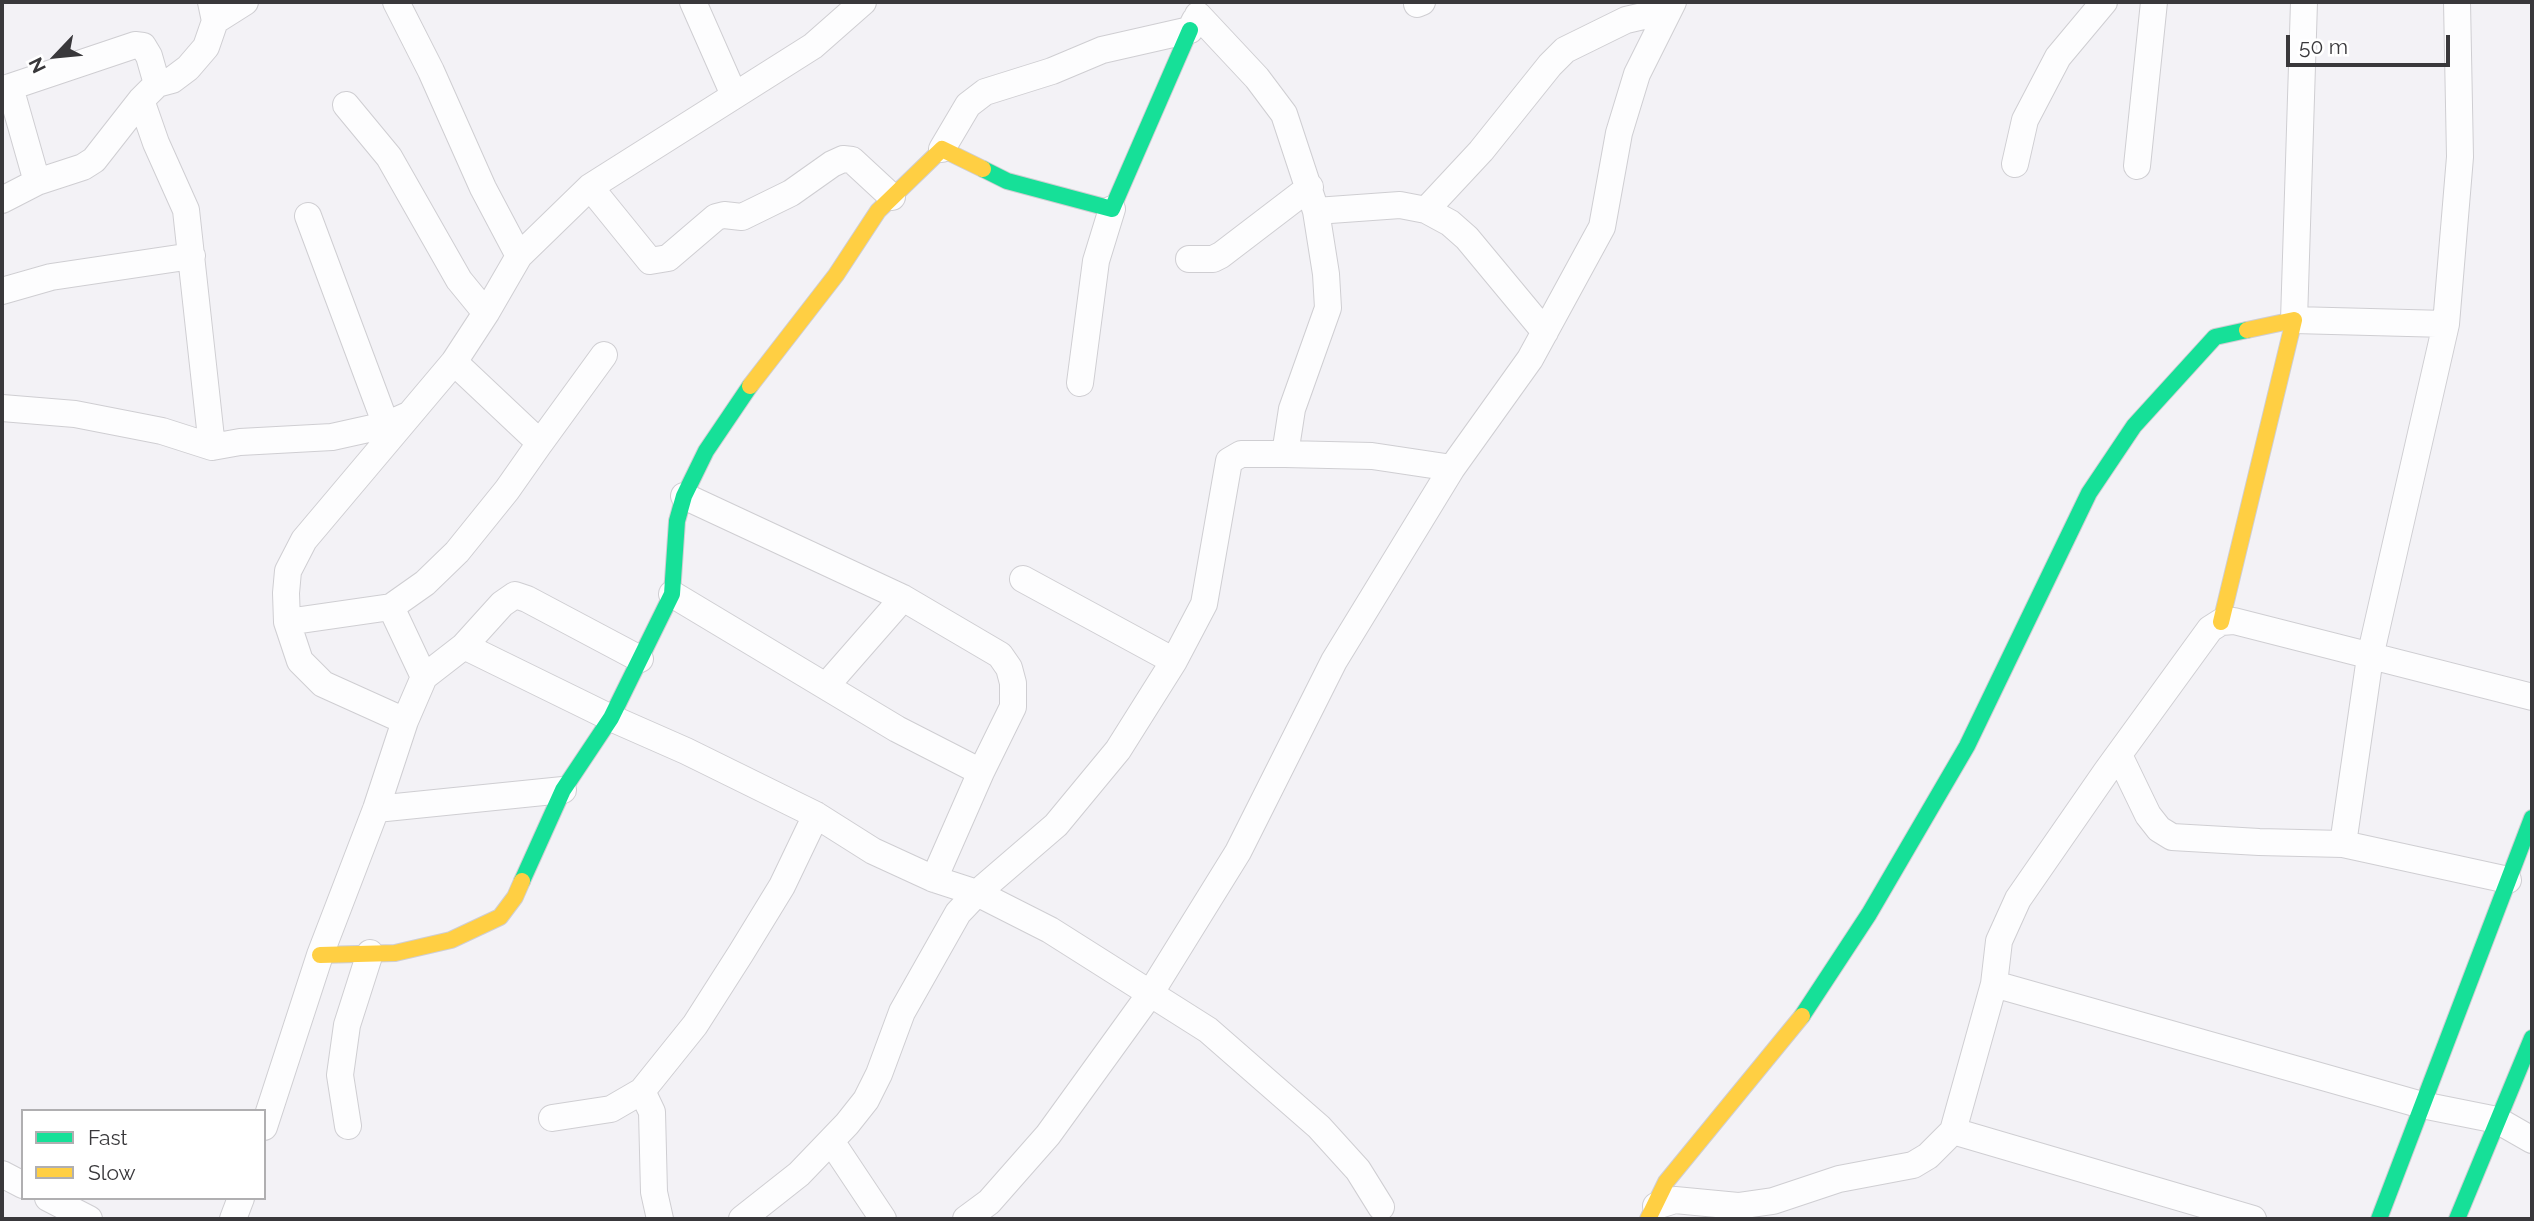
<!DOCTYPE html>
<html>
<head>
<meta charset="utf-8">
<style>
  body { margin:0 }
  #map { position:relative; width:2534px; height:1221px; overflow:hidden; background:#f3f2f6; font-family:Raleway,sans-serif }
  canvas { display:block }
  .frame { position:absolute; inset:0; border:4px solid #39383b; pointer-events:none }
  .legend { position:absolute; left:21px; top:1109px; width:245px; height:91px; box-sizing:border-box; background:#fff; border:2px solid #b0afb1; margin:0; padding:9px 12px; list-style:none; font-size:21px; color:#39383b }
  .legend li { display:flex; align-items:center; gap:14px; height:35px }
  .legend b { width:35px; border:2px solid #b0afb1 }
  .north { position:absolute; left:21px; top:21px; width:70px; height:70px; -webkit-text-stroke:5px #fff; paint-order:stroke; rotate:244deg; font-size:19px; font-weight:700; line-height:28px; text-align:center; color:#39383b }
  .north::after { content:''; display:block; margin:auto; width:24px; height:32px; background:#39383b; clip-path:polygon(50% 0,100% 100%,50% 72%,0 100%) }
  .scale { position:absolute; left:2286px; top:35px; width:164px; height:32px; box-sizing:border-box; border:4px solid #39383b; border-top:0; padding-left:9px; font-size:21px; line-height:24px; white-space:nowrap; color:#39383b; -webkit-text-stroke:5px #fff; paint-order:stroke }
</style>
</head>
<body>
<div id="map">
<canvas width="2534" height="1221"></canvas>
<div class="frame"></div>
<ul class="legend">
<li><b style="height:9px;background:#16e098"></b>Fast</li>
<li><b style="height:9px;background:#ffcf43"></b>Slow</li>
</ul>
<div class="north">N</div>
<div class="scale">50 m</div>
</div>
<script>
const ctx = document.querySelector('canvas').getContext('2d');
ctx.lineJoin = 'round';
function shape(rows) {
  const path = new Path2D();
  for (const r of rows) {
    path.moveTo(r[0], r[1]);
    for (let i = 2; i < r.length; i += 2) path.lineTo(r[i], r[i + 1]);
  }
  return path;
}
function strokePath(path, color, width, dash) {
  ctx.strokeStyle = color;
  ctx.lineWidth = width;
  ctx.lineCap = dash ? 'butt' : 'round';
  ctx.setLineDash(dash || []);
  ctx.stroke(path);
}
const street = shape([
  [396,2,431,71,483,188,519,256],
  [693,2,734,95],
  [2304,2,2294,320,2446,324],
  [2457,2,2460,157,2446,324,2370,657,2343,844,2508,880],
  [1417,4,1422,2],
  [215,21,245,2],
  [157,84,172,80,188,68,206,47,215,21,211,2],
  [2,91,10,87,37,182],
  [141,100,156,143,186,210,212,447,240,442,332,437,386,425,406,416],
  [346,105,389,157,459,280,486,313],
  [942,149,968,105,985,92,1052,71,1102,50,1190,30,1195,20],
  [2015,164,2025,120,2058,57,2104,2],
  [2137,166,2154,2],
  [590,187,650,261,668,258,716,217,724,215,742,217,791,193,832,164,843,159,852,160,892,197],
  [2,200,37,182,83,167,94,160,141,100,157,84,149,56,143,46,135,45,10,87],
  [1426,210,1481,151,1550,65,1565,50,1626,20,1669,10],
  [1316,211,1400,205,1426,210,1450,223,1467,238,1545,332],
  [308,216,386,425],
  [1189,259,1213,259,1221,255,1310,187],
  [2,291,51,277,192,256],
  [1080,383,1096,261,1112,209],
  [2,408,75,414,162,431,212,447],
  [540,443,604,355],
  [1285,454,1372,456,1452,468,1530,359,1602,227,1619,133,1637,74,1673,2],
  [684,496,903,598,1000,655,1009,668,1013,683,1013,707,981,772],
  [1023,579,1174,661,1204,604,1229,461,1241,454,1285,454,1292,409,1328,308,1326,274,1316,211,1284,114,1257,78,1198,15],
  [287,622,391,607],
  [464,646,502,604,515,595,527,599,640,659],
  [1174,661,1118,750,1056,825,977,893,1050,930,1208,1030,1319,1127,1358,1170,1381,1207],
  [424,677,391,607,425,583,457,552,507,490,540,443,454,362],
  [826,686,903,598],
  [405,721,323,684,300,661,287,622,286,593,288,571,304,540,454,362,486,313,519,256,590,187,813,46,863,2],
  [2119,755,2148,815,2159,829,2172,837,2259,842,2343,844],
  [376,809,563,790],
  [1994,984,2422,1105,2497,1120,2532,1140],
  [642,1091,652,1112,654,1192,660,1219],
  [552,1118,611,1109,642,1091,695,1025,741,953,782,886,816,815,873,851,934,879,981,772,897,729,672,594],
  [348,1126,340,1075,347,1025,370,953],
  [264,1127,320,955,376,809,405,721,424,677,464,646,611,718,686,751,816,815],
  [1953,1131,2253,1219],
  [831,1141,883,1219],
  [2,1174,23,1185],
  [48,1198,89,1219],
  [1656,1206,1675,1200,1738,1206,1773,1201,1839,1179,1913,1165,1928,1156,1953,1131,1994,984,1999,941,2018,899,2106,772,2210,629,2221,622,2234,621,2532,697],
  [233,1219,241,1198],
  [742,1219,799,1174,847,1124,866,1100,879,1074,902,1012,958,913,977,893,934,879],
  [966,1219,989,1202,1048,1135,1150,994,1238,852,1334,661,1452,468]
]);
const fast = shape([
  [983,169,1007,181,1112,209,1190,30],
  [522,881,563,790,611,718,672,594,677,521,684,496,706,451,750,386],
  [1802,1016,1869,914,1967,746,2089,493,2134,426,2215,337,2247,330],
  [2379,1219,2532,818],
  [2457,1219,2532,1038]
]);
const slow = shape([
  [750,386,836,275,878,211,942,149,983,169],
  [2221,622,2294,320,2247,330],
  [320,955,395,953,451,940,500,917,515,897,522,881],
  [1648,1219,1666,1182,1802,1016]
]);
strokePath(street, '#cfced2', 28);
strokePath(fast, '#cfced2', 18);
strokePath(slow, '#cfced2', 18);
strokePath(street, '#fdfdfe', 26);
strokePath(fast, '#16e098', 16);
strokePath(slow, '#ffcf43', 16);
</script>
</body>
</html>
